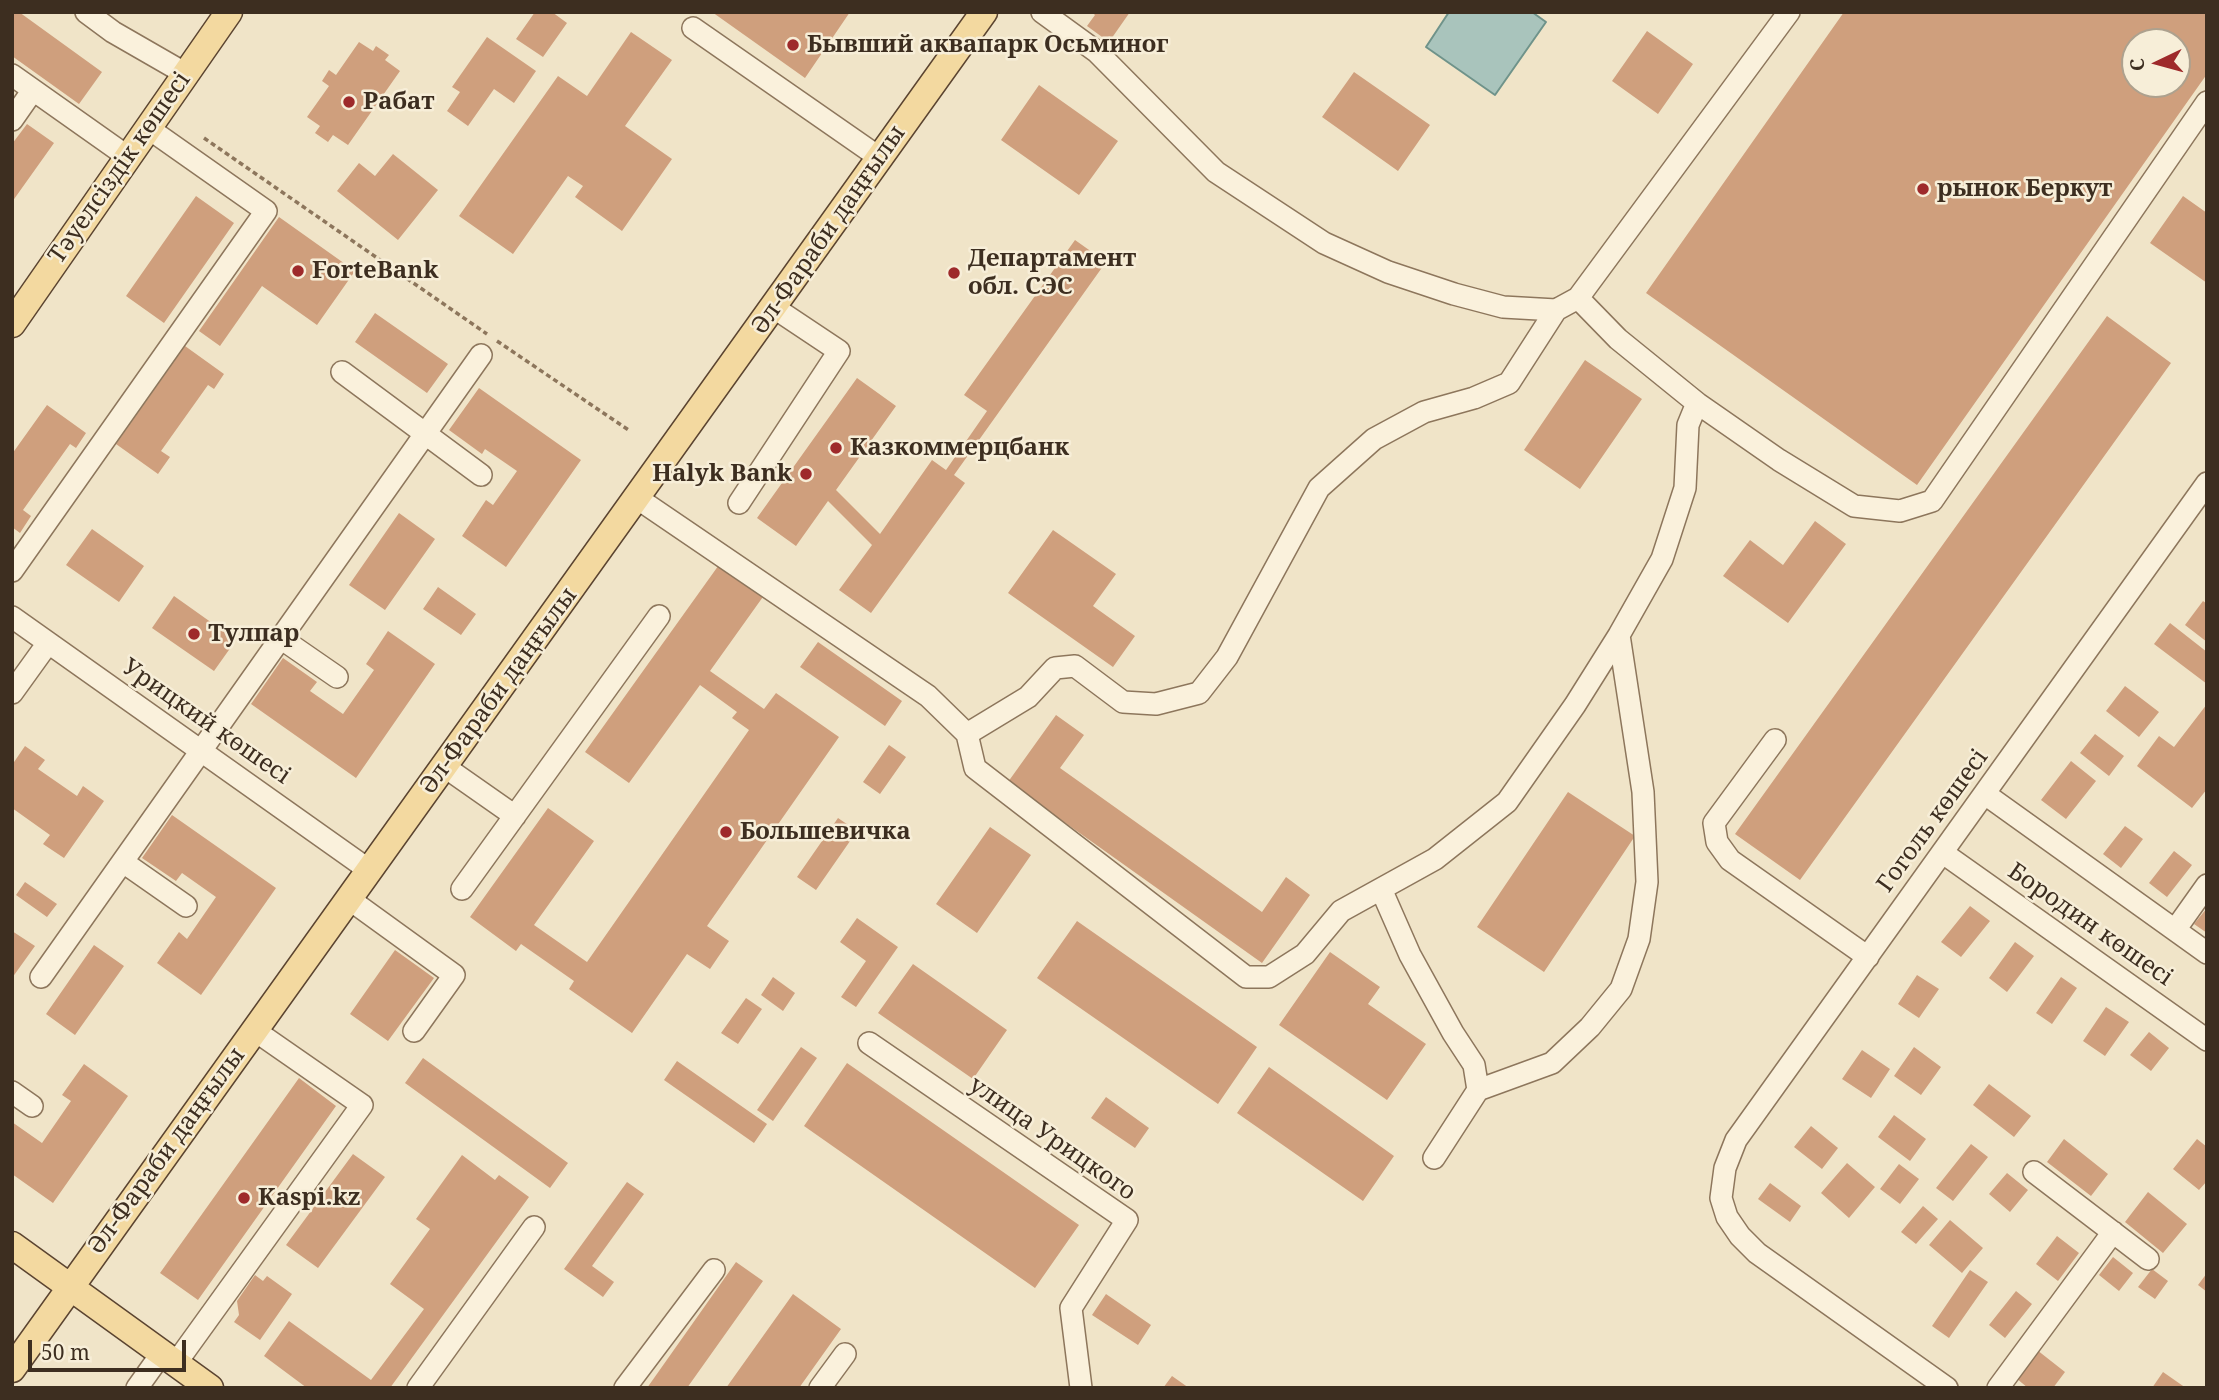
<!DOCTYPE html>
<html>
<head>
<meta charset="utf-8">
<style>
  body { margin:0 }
  #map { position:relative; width:2219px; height:1400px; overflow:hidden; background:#f0e4c8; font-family:"Noto Serif",serif }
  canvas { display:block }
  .frame { position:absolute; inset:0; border:14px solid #3d2e20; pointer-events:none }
  .north { position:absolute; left:2121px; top:28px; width:70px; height:70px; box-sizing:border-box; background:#f7eed8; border:2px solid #ada18e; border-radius:50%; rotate:265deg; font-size:19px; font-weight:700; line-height:28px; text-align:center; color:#3d2e20 }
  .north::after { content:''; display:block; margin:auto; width:24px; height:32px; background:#9e2a2b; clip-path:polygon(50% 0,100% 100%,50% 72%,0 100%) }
  .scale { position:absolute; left:28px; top:1340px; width:158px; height:32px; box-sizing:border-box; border:4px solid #3d2e20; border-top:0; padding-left:9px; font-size:21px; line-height:24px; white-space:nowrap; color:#3d2e20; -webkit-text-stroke:5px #f7eed8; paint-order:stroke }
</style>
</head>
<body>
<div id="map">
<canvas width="2219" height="1400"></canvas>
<div class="frame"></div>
<div class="north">С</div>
<div class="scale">50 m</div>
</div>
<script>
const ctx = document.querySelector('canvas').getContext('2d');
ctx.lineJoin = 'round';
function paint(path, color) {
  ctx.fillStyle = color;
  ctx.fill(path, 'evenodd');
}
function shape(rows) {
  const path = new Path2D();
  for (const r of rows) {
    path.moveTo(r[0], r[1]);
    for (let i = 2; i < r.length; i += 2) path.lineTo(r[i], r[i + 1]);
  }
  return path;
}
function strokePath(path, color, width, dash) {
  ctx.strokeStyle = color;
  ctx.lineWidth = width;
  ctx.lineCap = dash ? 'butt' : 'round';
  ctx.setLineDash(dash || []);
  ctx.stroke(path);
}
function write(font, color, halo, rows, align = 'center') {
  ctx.font = font + ' "Noto Serif",serif';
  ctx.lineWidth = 5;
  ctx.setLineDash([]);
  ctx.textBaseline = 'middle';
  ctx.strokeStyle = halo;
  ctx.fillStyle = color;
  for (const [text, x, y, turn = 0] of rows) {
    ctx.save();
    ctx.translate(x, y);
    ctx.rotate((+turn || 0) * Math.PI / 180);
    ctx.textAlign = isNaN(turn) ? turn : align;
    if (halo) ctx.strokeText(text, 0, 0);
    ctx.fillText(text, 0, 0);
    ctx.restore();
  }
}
const water = shape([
  [1449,12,1532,12,1546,22,1495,95,1426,47,1449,12]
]);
paint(water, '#a9c4bc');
strokePath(water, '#6f938a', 2);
paint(shape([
  [12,12,19,12,102,72,79,104,12,56],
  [535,12,552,12,567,23,543,57,516,39],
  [712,12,850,12,805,78],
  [1092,12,1130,12,1109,42,1087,26,1095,15],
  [1844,12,2203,12,2207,15,2207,74,1917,485,1646,293],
  [2135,42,2177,42,2177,84,2135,84],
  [1647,31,1693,64,1658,114,1612,81],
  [631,32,672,60,625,126,672,159,622,231,575,197,583,186,568,176,513,254,459,216,558,76,587,96],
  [487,37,536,71,514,103,494,89,468,126,447,111,460,92,452,87],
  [359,42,373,51,376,46,389,55,385,60,400,71,348,145,333,135,328,142,315,133,320,126,307,117,329,86,322,81,329,70,336,75],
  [1354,72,1430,125,1398,171,1322,117],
  [1039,85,1118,141,1079,195,1001,140],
  [27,124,54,143,12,202,12,144],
  [393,154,438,190,398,240,337,191,359,163,375,176],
  [196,196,234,223,164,323,126,296],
  [2183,196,2207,213,2207,283,2150,243],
  [279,217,355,271,317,325,262,286,220,346,199,331],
  [1075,240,1106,262,954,475,965,483,871,613,839,590,872,545,828,501,796,546,757,518,857,378,896,406,836,490,880,534,932,460,946,470,987,411,964,395],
  [375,313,448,364,427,393,355,342],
  [2107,316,2171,363,1800,880,1735,834],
  [185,346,224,374,214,389,208,385,161,451,170,457,158,474,116,444],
  [1585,360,1642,399,1580,489,1524,450],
  [479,388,581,460,506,567,462,536,486,500,493,505,517,471,485,449,482,454,449,430],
  [47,405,86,433,76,448,70,444,23,510,31,516,20,533,12,527,12,454],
  [399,513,435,539,385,610,349,585],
  [1815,521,1846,544,1788,623,1723,576,1750,540,1783,565],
  [92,529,144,566,119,602,66,565],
  [1053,530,1116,574,1093,606,1135,636,1113,667,1008,593],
  [721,562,765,594,710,671,764,709,776,693,839,737,707,926,729,941,710,969,687,954,632,1033,569,989,574,981,521,944,516,951,470,917,548,808,594,841,534,925,587,962,749,730,732,718,737,712,700,685,629,783,585,752],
  [438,587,476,614,461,635,423,609],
  [174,596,236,640,214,671,152,628],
  [2203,601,2207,604,2207,642,2185,625],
  [2170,623,2207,652,2207,684,2154,644],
  [388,631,435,664,356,778,251,704,283,658,317,682,310,691,343,714,374,670,366,664],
  [818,642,902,701,885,726,800,667],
  [2125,686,2159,712,2139,737,2106,711],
  [2207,704,2207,789,2192,808,2137,766,2159,736,2174,747],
  [1056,715,1084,735,1060,768,1262,912,1286,877,1310,895,1262,963,1008,782],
  [2095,734,2124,756,2109,776,2080,753],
  [889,745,906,757,880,794,863,782],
  [25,746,45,760,38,769,77,796,83,786,104,801,64,858,43,844,50,835,12,808,12,765],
  [2071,761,2096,781,2066,819,2041,800],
  [1568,792,1635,836,1544,972,1477,927],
  [172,815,276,888,201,995,157,963,179,932,187,939,216,897,182,873,176,881,142,858],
  [838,818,857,831,816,890,797,877],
  [2125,826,2143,839,2121,868,2103,854],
  [990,827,1031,855,977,933,936,904],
  [2174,851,2192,865,2167,897,2149,883],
  [25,882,57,904,47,917,16,895],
  [1970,906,1990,921,1961,957,1941,942],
  [2207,908,2207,933,2194,924],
  [857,918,898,947,856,1007,841,997,866,961,840,942],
  [1077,921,1257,1047,1218,1104,1037,978],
  [12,931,35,946,12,978],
  [2015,942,2034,956,2007,992,1989,978],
  [94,945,124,966,75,1035,46,1014],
  [395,950,434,978,388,1041,350,1014],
  [1330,952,1380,987,1368,1004,1426,1044,1387,1100,1279,1025],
  [913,964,1007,1030,973,1079,878,1013],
  [1917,975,1939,989,1919,1018,1898,1004],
  [773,977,795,993,783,1011,761,995],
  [2061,977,2077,988,2052,1024,2036,1013],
  [746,998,762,1009,738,1044,721,1033],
  [2106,1007,2129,1022,2105,1056,2083,1041],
  [2149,1032,2169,1048,2151,1071,2130,1055],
  [801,1047,817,1058,773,1121,757,1110],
  [1914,1047,1941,1067,1921,1095,1894,1076],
  [1862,1050,1890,1069,1871,1098,1842,1079],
  [423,1058,568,1163,550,1188,405,1083],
  [677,1061,767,1124,754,1143,664,1080],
  [847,1063,1079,1225,1035,1288,804,1126],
  [84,1064,128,1096,53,1203,12,1174,12,1122,42,1143,71,1101,62,1095],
  [1269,1067,1394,1156,1363,1201,1237,1113],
  [299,1078,336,1106,198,1300,160,1273],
  [1989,1084,2031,1116,2014,1137,1973,1105],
  [1106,1097,1149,1128,1135,1148,1091,1118],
  [1894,1115,1926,1139,1910,1161,1878,1137],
  [1811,1126,1838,1148,1822,1169,1794,1147],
  [2064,1139,2108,1174,2091,1196,2047,1162],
  [2197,1139,2207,1147,2207,1181,2199,1190,2173,1169],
  [1971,1144,1988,1157,1953,1201,1936,1188],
  [353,1154,385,1177,318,1268,286,1245],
  [462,1155,495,1180,499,1175,529,1197,390,1388,307,1388,264,1356,289,1321,371,1380,424,1309,390,1284,430,1229,416,1219],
  [1847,1163,1875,1187,1849,1218,1821,1193],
  [1899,1164,1919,1179,1900,1204,1880,1189],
  [2007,1173,2028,1190,2010,1212,1989,1194],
  [627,1182,644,1194,592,1266,614,1282,603,1297,564,1269],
  [1770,1183,1801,1206,1790,1222,1758,1199],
  [2148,1192,2187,1224,2163,1253,2125,1222],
  [1923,1206,1938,1219,1916,1244,1901,1232],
  [1950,1220,1983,1248,1962,1273,1929,1245],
  [2057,1236,2079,1253,2058,1281,2036,1264],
  [2113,1257,2133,1273,2119,1291,2099,1275],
  [736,1262,763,1281,687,1388,647,1388],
  [2152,1269,2168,1281,2155,1299,2138,1287],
  [1970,1270,1988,1282,1949,1338,1932,1326],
  [2207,1273,2207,1292,2198,1285],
  [255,1275,263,1281,267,1276,292,1294,260,1340,234,1322,239,1315,237,1301],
  [2016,1291,2032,1304,2005,1338,1989,1325],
  [793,1294,841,1329,799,1388,726,1388],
  [1106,1294,1151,1325,1138,1345,1092,1315],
  [2037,1350,2065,1372,2053,1388,2028,1388,2016,1378],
  [2163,1372,2186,1388,2152,1388],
  [1172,1376,1189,1388,1163,1388]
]), '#cf9f7d');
const minor = shape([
  [86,12,113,32,186,74],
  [1042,12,1097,52,1216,172,1324,243,1388,272,1454,294,1503,307,1556,310],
  [693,28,880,158],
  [12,75,128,157],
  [12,120,33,90],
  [342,372,481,475],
  [1697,403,1779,460,1854,506,1900,511,1932,501,2207,102],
  [637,498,928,696,967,734,975,768,1246,977,1269,977,1305,954,1341,911,1435,859,1507,802,1575,705,1619,635,1662,559,1685,488,1688,425,1697,403,1618,339,1578,298],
  [739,503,839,351,773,307],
  [12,571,266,211,148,128],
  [12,617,369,870],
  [282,639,337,677],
  [12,693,48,643],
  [967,734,1028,697,1055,668,1075,666,1123,702,1156,704,1199,693,1227,657,1319,488,1374,439,1424,412,1474,398,1509,383,1556,310,1578,298,1789,12],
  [1775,740,1714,823,1717,842,1730,860,1868,957],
  [445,767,515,816],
  [1985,794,2207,953],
  [1943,853,2207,1040],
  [123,862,186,906],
  [462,889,659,616],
  [1381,889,1410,955,1453,1033,1474,1065,1478,1090,1434,1158],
  [349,899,454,975,414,1031],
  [2175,930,2207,885],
  [41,977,481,355],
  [869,1043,1127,1220,1071,1308,1081,1388],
  [1478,1090,1552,1063,1590,1027,1621,989,1639,939,1647,882,1643,792,1619,635],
  [12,1092,32,1106],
  [2034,1172,2148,1259],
  [176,1363,362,1105,254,1030],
  [137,1388,162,1353],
  [418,1388,534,1227],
  [625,1388,714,1270],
  [820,1388,845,1354],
  [1947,1388,1757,1253,1740,1236,1727,1217,1721,1198,1725,1168,1736,1140,2207,483],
  [1998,1388,2113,1232]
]);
const major = shape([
  [12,324,229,12],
  [12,1245,210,1388],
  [12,1369,984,12]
]);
strokePath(minor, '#8d765c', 24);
strokePath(major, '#5b4430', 29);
strokePath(shape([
  [204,138,487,334],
  [497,341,630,431]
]), '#8d765c', 3.5, [5, 3.5]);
strokePath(minor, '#faf1dc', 21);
strokePath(major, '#f3d9a0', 26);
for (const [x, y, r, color] of [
  [793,45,7,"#9e2a2b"],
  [349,102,7,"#9e2a2b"],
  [1923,189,7,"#9e2a2b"],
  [298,271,7,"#9e2a2b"],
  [954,273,7,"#9e2a2b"],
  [836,448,7,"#9e2a2b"],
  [806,474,7,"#9e2a2b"],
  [194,634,7,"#9e2a2b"],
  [726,832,7,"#9e2a2b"],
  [244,1198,7,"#9e2a2b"]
]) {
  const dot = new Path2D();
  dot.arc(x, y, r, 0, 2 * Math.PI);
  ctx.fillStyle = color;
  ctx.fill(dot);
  strokePath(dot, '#f7eed8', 2.5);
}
write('bold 24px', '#3d2e20', '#f7eed8', [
  ["Бывший аквапарк Осьминог",807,45],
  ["Рабат",363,102],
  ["рынок Беркут",1937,189],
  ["Департамент",968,259],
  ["обл. СЭС",968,287],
  ["ForteBank",312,271],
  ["Казкоммерцбанк",850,448],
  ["Halyk Bank",792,474,"right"],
  ["Тулпар",208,634],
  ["Большевичка",740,832],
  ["Kaspi.kz",258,1198]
], 'left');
write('24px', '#3d2e20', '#f7eed8', [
  ["Тәуелсіздік көшесі",120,168,-55],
  ["Әл-Фараби даңғылы",829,230,-55],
  ["Әл-Фараби даңғылы",499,691,-54],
  ["Урицкий көшесі",206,722,35],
  ["Гоголь көшесі",1933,821,-54],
  ["Бородин көшесі",2090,925,35],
  ["улица Урицкого",1052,1139,35],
  ["Әл-Фараби даңғылы",167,1151,-54]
]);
</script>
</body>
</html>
